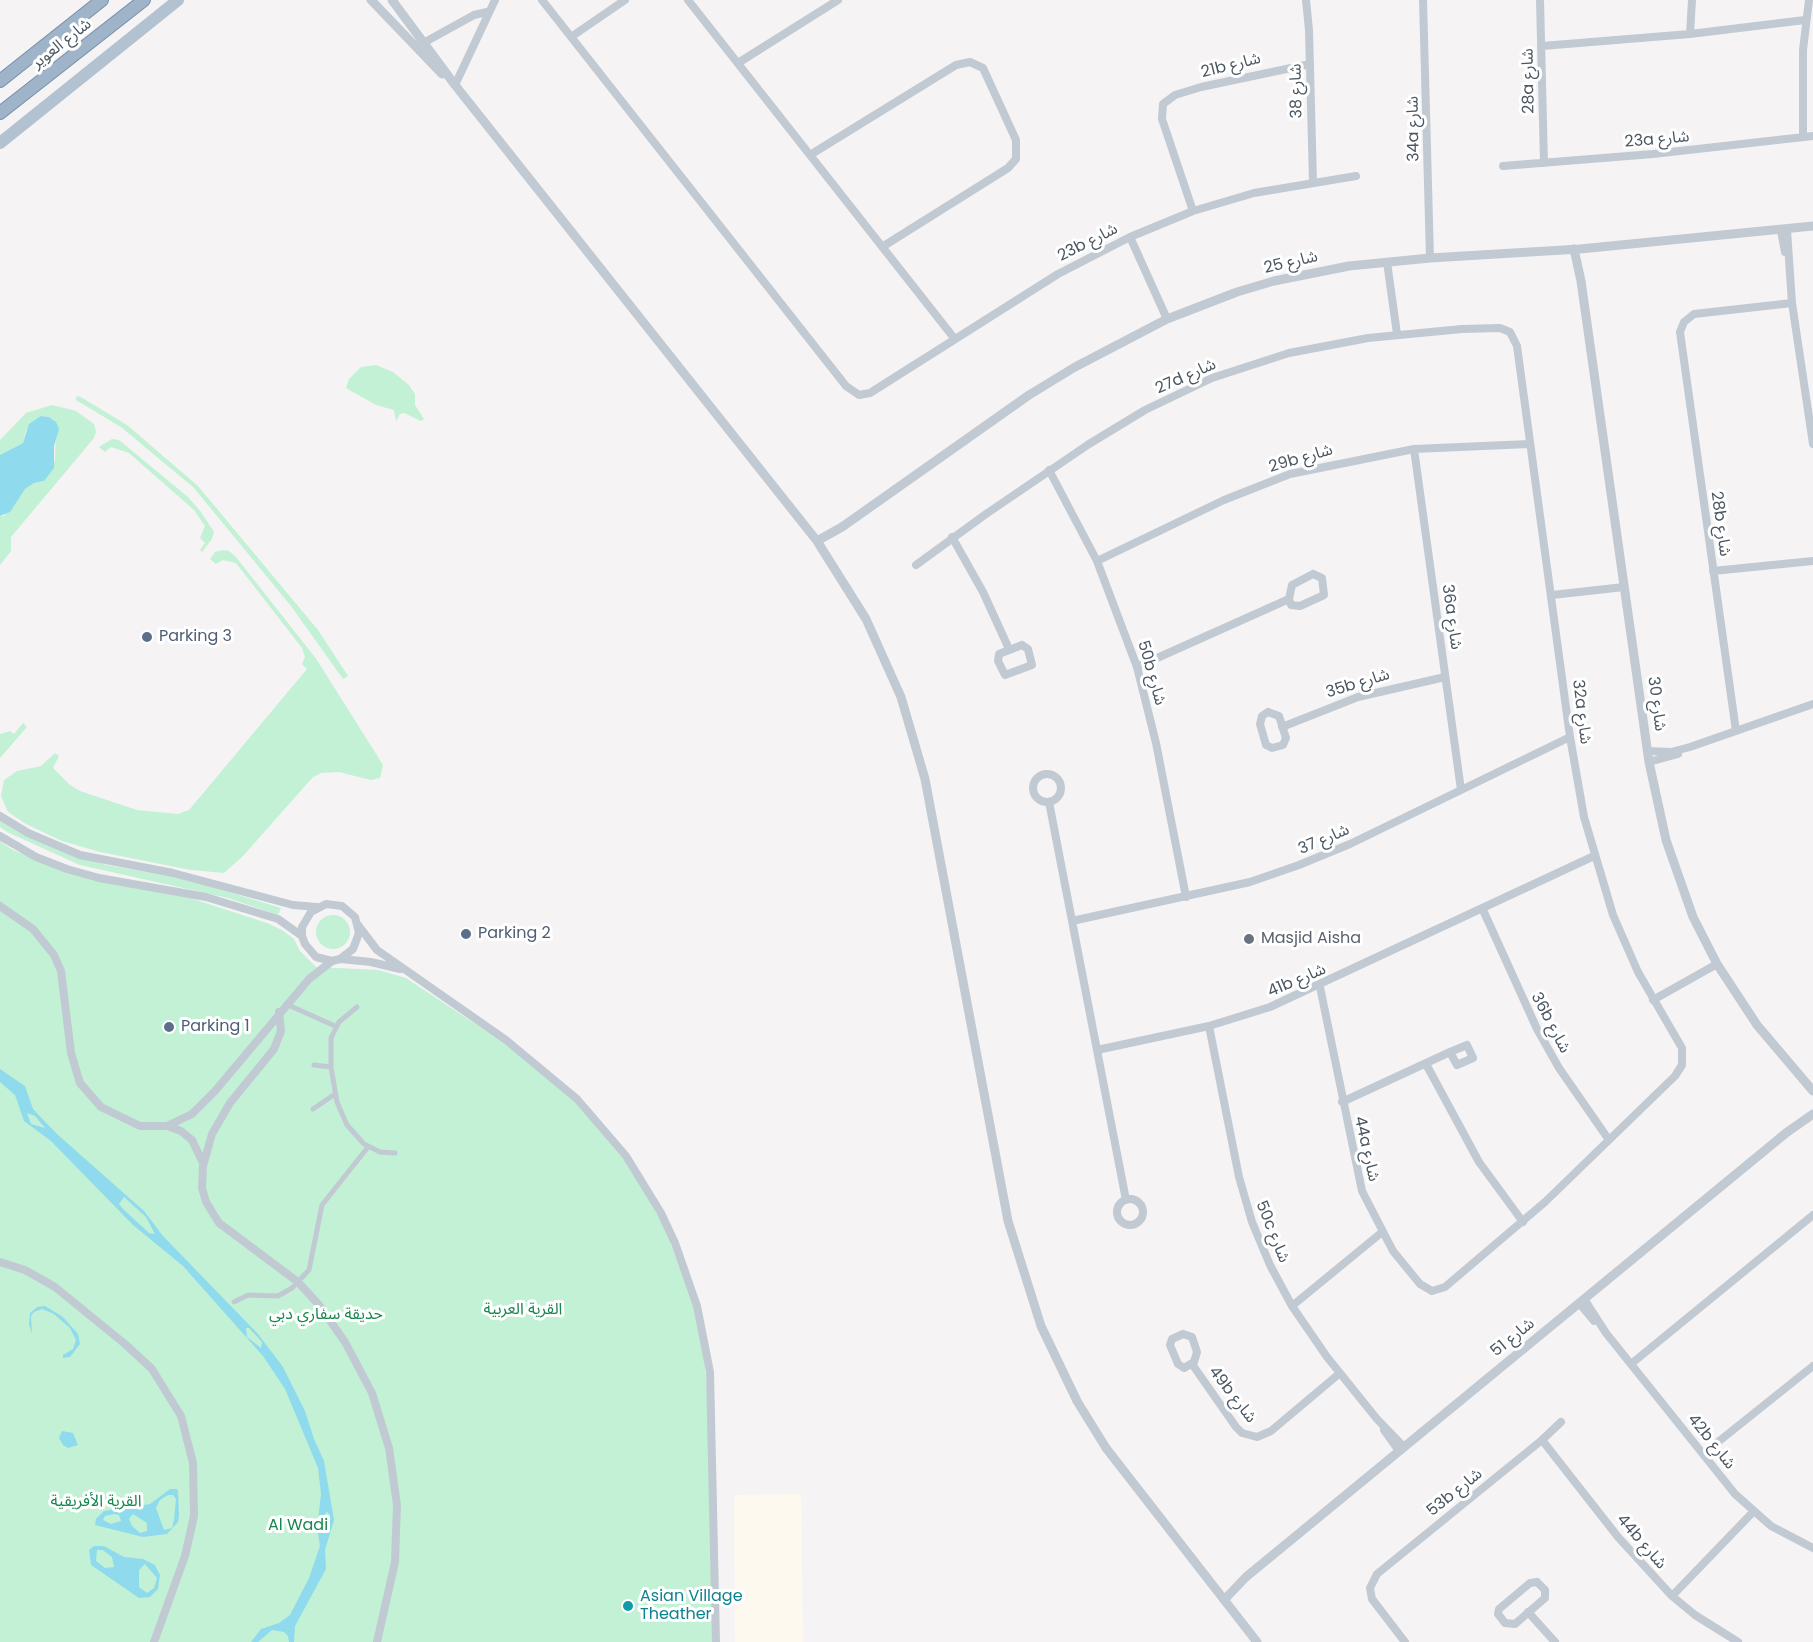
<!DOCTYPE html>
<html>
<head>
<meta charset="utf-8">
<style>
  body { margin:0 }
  canvas { display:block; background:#f5f3f3 }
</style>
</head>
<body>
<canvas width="1813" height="1642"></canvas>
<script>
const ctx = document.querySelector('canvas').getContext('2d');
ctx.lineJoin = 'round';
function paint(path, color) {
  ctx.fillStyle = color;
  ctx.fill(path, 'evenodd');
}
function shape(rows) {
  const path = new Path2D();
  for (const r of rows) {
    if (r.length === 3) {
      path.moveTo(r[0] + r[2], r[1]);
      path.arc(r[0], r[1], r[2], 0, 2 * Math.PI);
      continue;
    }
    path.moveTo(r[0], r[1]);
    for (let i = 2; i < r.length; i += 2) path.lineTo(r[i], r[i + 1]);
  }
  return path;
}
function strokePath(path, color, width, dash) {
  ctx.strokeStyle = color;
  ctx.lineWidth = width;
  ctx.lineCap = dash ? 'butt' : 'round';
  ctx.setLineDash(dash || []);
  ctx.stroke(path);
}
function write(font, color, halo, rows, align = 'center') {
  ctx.font = font + ' Poppins,"Noto Sans Arabic",sans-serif';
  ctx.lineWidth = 6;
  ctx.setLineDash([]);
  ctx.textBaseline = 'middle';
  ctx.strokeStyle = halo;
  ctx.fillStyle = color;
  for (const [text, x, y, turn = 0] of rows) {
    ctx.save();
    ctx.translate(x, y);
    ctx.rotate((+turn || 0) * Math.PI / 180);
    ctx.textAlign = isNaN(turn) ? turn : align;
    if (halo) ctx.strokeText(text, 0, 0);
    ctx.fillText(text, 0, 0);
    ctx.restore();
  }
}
paint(shape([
  [801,1494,803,1642,735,1642,734,1495]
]), '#fdf9ef');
paint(shape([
  [376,365,393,372,409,385,415,394,415,405,424,419,421,421,404,413,400,414,396,421,394,410,376,405,346,388,349,379,361,367],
  [79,396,127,425,198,486,318,630,348,676,343,679,291,606,194,488,121,427,76,400,76,397],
  [52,405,76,411,94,424,96,432,94,438,11,537,11,551,0,565,0,516,4,516,15,503,25,489,34,483,44,481,55,460,56,422,49,417,41,416,26,431,23,443,0,455,0,440,26,413],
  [112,439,119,440,188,497,201,512,214,532,212,539,202,552,200,550,205,543,200,538,205,526,194,510,129,453,111,447,105,452,99,447],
  [223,550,229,551,236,557,317,660,383,765,380,778,371,780,339,772,321,773,313,777,243,856,224,873,191,870,100,852,62,841,26,824,8,812,1,796,4,780,17,771,41,766,55,753,59,756,53,768,70,785,80,791,137,810,178,814,189,810,307,669,302,664,305,657,302,648,236,563,223,560,216,564,210,559,215,552],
  [23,723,27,727,0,758,0,734,10,731,14,734],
  [0,818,79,857,107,865,190,880,281,908,278,915,228,898,80,865,7,832,0,827],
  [0,841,13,850,60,870,106,883,190,898,267,923,282,930,294,939,300,951,316,967,378,970,406,978,536,1064,573,1100,625,1161,661,1218,699,1318,703,1344,711,1438,715,1642,0,1642],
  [333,932,17]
]), '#c3f1d5');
paint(shape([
  [41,416,49,417,56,422,59,429,54,446,54,468,44,481,34,483,25,489,10,512,0,516,0,455,23,443,29,424],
  [0,1069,25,1086,33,1109,57,1134,144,1211,163,1236,258,1334,283,1367,305,1411,314,1439,324,1461,334,1520,325,1550,326,1569,295,1626,294,1642,289,1642,288,1636,284,1632,272,1630,258,1642,251,1642,261,1629,279,1623,290,1615,309,1578,320,1546,317,1528,321,1494,318,1468,285,1389,263,1356,183,1266,133,1225,51,1141,24,1121,15,1095,0,1082],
  [27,1113,35,1116,45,1128,31,1124],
  [124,1197,146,1217,155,1234,149,1233,123,1209,119,1204],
  [246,1328,249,1328,262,1342,261,1348,247,1337],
  [327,1512,330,1515,330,1527,324,1534,320,1530,320,1520],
  [45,1306,63,1317,78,1334,80,1344,70,1357,63,1358,63,1355,73,1349,76,1340,70,1328,54,1314,42,1309,34,1312,31,1316,32,1334,29,1324,30,1313,37,1307],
  [62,1431,73,1433,78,1445,68,1448,63,1445,59,1438],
  [170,1489,177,1489,178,1491,179,1515,178,1522,167,1534,143,1537,95,1525,96,1519,104,1511,150,1504],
  [168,1495,173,1495,176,1499,174,1520,172,1528,164,1530,156,1508,160,1500],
  [114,1514,119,1515,121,1521,111,1524,103,1520,105,1516],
  [133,1514,147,1523,147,1531,140,1533,132,1526,129,1519],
  [94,1546,104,1546,124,1557,143,1559,155,1565,160,1575,158,1589,150,1597,139,1598,91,1565,89,1550],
  [97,1550,103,1550,112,1557,114,1567,105,1568,96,1561],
  [145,1564,157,1578,154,1588,147,1593,139,1587,139,1570]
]), '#90daee');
const trunk = shape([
  [0,81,102,0],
  [0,113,144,0]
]);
strokePath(trunk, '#7690ad', 14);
strokePath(shape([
  [286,1004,335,1026],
  [357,1007,339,1022,331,1038,331,1067,337,1102,347,1125,364,1144,380,1152,395,1153],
  [314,1065,331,1067],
  [313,1109,335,1094],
  [234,1302,248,1295,278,1296,292,1288,309,1270,322,1205,368,1147]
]), '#c1cad2', 5);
strokePath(shape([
  [542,0,846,386,859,395,870,393,1058,274,1130,237,1193,211,1254,193,1356,176],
  [688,0,954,338],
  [1306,0,1309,30,1313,182],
  [1423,0,1430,258],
  [1540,0,1544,163],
  [1690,34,1692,0],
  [571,37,625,0],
  [425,42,474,15,487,12],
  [1542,46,1690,34,1805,20],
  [738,63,838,0],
  [455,85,495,0],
  [1803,137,1803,50,1809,0],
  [810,155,956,65,970,62,983,68,1016,140,1016,159,1008,168,882,247],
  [1503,166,1653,154,1813,136],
  [1193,211,1162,119,1163,104,1175,95,1201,87,1310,64],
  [1787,230,1792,303,1813,444],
  [1781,231,1785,252],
  [1130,237,1167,319],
  [1387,262,1397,334],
  [1414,449,1461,790],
  [1049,470,1097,561,1137,667,1156,743,1186,897],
  [952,537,983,592,1009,649],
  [1097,561,1224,500,1290,474,1414,449,1529,444],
  [916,565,986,514,1089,444,1145,410,1212,378,1289,353,1368,338,1462,329,1500,328,1510,332,1517,346,1570,737,1584,817,1613,915,1638,972,1682,1048,1682,1065,1675,1076,1545,1202,1445,1287,1432,1291,1420,1284,1393,1251,1362,1191,1320,987],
  [1713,571,1813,561],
  [1313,574,1322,578,1324,595,1300,606,1291,605,1289,599,1292,585,1313,574],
  [1552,595,1624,587],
  [1022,645,1028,649,1032,665,1005,675,998,661,999,654,1022,645],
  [1137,667,1289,599],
  [1268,712,1279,716,1286,738,1283,745,1272,748,1266,745,1260,724,1262,716,1268,712],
  [1282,727,1358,697,1445,677],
  [1736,731,1680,332,1684,322,1694,314,1792,303],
  [1648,751,1671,752,1690,747,1813,704],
  [1649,762,1678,754],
  [1047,788,14],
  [1049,802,1126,1200],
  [0,816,28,833,80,855,173,873,293,905,317,907],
  [0,836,36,857,67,869,99,878,206,897,278,919,302,936],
  [0,906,33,929,54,955,61,971,71,1053,80,1083,101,1107,140,1126,167,1126,192,1114,215,1091,309,979,332,961,340,959,353,949,359,933,355,917,342,906,326,904,311,912,302,927,302,936,305,944,316,957,332,961],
  [1483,910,1537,1029,1559,1068,1609,1140],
  [1072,921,1250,882,1299,865,1350,844,1570,737],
  [358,925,377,950,506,1040,577,1099,626,1156,661,1213,675,1243,697,1306,710,1372,716,1642],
  [341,959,371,962,400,969],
  [1653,1000,1717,964],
  [279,1012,281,1031,274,1049,230,1103,212,1134,203,1166,202,1188,206,1202,219,1223,298,1282,319,1305,345,1342,372,1393,389,1448,397,1505,395,1562,377,1642],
  [1209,1026,1239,1177,1252,1222,1270,1265,1292,1306,1327,1357,1377,1419,1404,1447],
  [1467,1045,1473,1058,1457,1065,1450,1052,1467,1045],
  [1097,1050,1209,1026,1270,1007,1594,856],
  [1426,1064,1479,1162,1523,1222],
  [1342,1102,1450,1052],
  [167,1126,181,1131,192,1140,202,1161],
  [1130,1212,13],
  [0,1262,25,1270,55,1287,125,1344,152,1369,181,1416,193,1463,194,1516,185,1556,154,1642],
  [1584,1299,1606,1333,1735,1494,1771,1526,1813,1548],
  [1579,1303,1594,1321],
  [1292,1306,1381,1233],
  [1183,1334,1192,1337,1197,1352,1194,1362,1184,1368,1178,1364,1170,1345,1172,1339,1183,1334],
  [1192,1364,1236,1427,1242,1433,1257,1437,1271,1431,1340,1373],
  [1631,1364,1813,1215],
  [1384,1430,1399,1451],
  [1542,1440,1618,1537,1672,1596,1695,1615,1738,1642],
  [1703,1454,1813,1366],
  [1537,1582,1545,1590,1545,1598,1515,1624,1505,1623,1498,1614,1499,1609,1530,1583,1537,1582],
  [1672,1596,1753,1512],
  [1528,1612,1555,1642],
  [1405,1642,1372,1599,1370,1588,1377,1574,1542,1440,1561,1422]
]), '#c1cad2', 8);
strokePath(shape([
  [371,0,442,74],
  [392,0,455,85,817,541,866,619,901,697,925,779,1008,1221,1041,1326,1077,1401,1106,1448,1257,1642],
  [1574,249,1581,281,1649,762,1666,840,1693,917,1717,964,1757,1025,1813,1091],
  [817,541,842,527,1029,395,1075,367,1167,319,1237,292,1274,281,1349,266,1430,258,1580,249,1813,226],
  [1224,1600,1246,1577,1786,1133,1813,1114]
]), '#c1cad2', 9);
strokePath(shape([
  [0,143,178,0]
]), '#b3c2d1', 12);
strokePath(trunk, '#9fb4c9', 12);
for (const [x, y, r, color] of [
  [147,637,6,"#5c6f8a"],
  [466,934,6,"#5c6f8a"],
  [1249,939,6,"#6b7280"],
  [169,1027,6,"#5c6f8a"],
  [628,1606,6,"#0f9aa8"]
]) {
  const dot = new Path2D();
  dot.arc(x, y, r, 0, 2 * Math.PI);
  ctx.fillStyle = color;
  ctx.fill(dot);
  strokePath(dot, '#fff', 2);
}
write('16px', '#4a5661', '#fff', [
  ["شارع العوير",62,44,-38],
  ["21b شارع",1231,66,-14],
  ["28a شارع",1529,81,-91],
  ["شارع 38",1297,91,-91],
  ["34a شارع",1414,129,-91],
  ["23a شارع",1657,140,-5],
  ["23b شارع",1088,243,-27],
  ["شارع 25",1291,263,-13],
  ["27d شارع",1186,377,-24],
  ["29b شارع",1301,459,-16],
  ["28b شارع",1720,524,82],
  ["36a شارع",1451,617,82],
  ["50b شارع",1151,673,74],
  ["35b شارع",1358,684,-17],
  ["شارع 30",1656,704,82],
  ["32a شارع",1581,712,83],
  ["شارع 37",1324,840,-23],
  ["41b شارع",1297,981,-23],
  ["36b شارع",1550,1023,62],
  ["44a شارع",1366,1149,77],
  ["50c شارع",1272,1232,68],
  ["شارع 51",1513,1338,-39],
  ["49b شارع",1232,1395,52],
  ["42b شارع",1711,1442,51],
  ["53b شارع",1455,1493,-39],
  ["44b شارع",1641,1542,49]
]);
write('16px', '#4e5e75', '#fff', [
  ["Parking 3",159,637],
  ["Parking 2",478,934],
  ["Parking 1",181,1027]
], 'left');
write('16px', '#5b616d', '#fff', [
  ["Masjid Aisha",1261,939]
], 'left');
write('16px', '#17864f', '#fff', [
  ["القرية العربية",523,1310],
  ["حديقة سفاري دبي",326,1315],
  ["القرية الأفريقية",96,1502],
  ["Al Wadi",298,1526]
]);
write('16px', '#0d838f', '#fff', [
  ["Asian Village",640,1597],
  ["Theather",640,1615]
], 'left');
</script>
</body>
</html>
